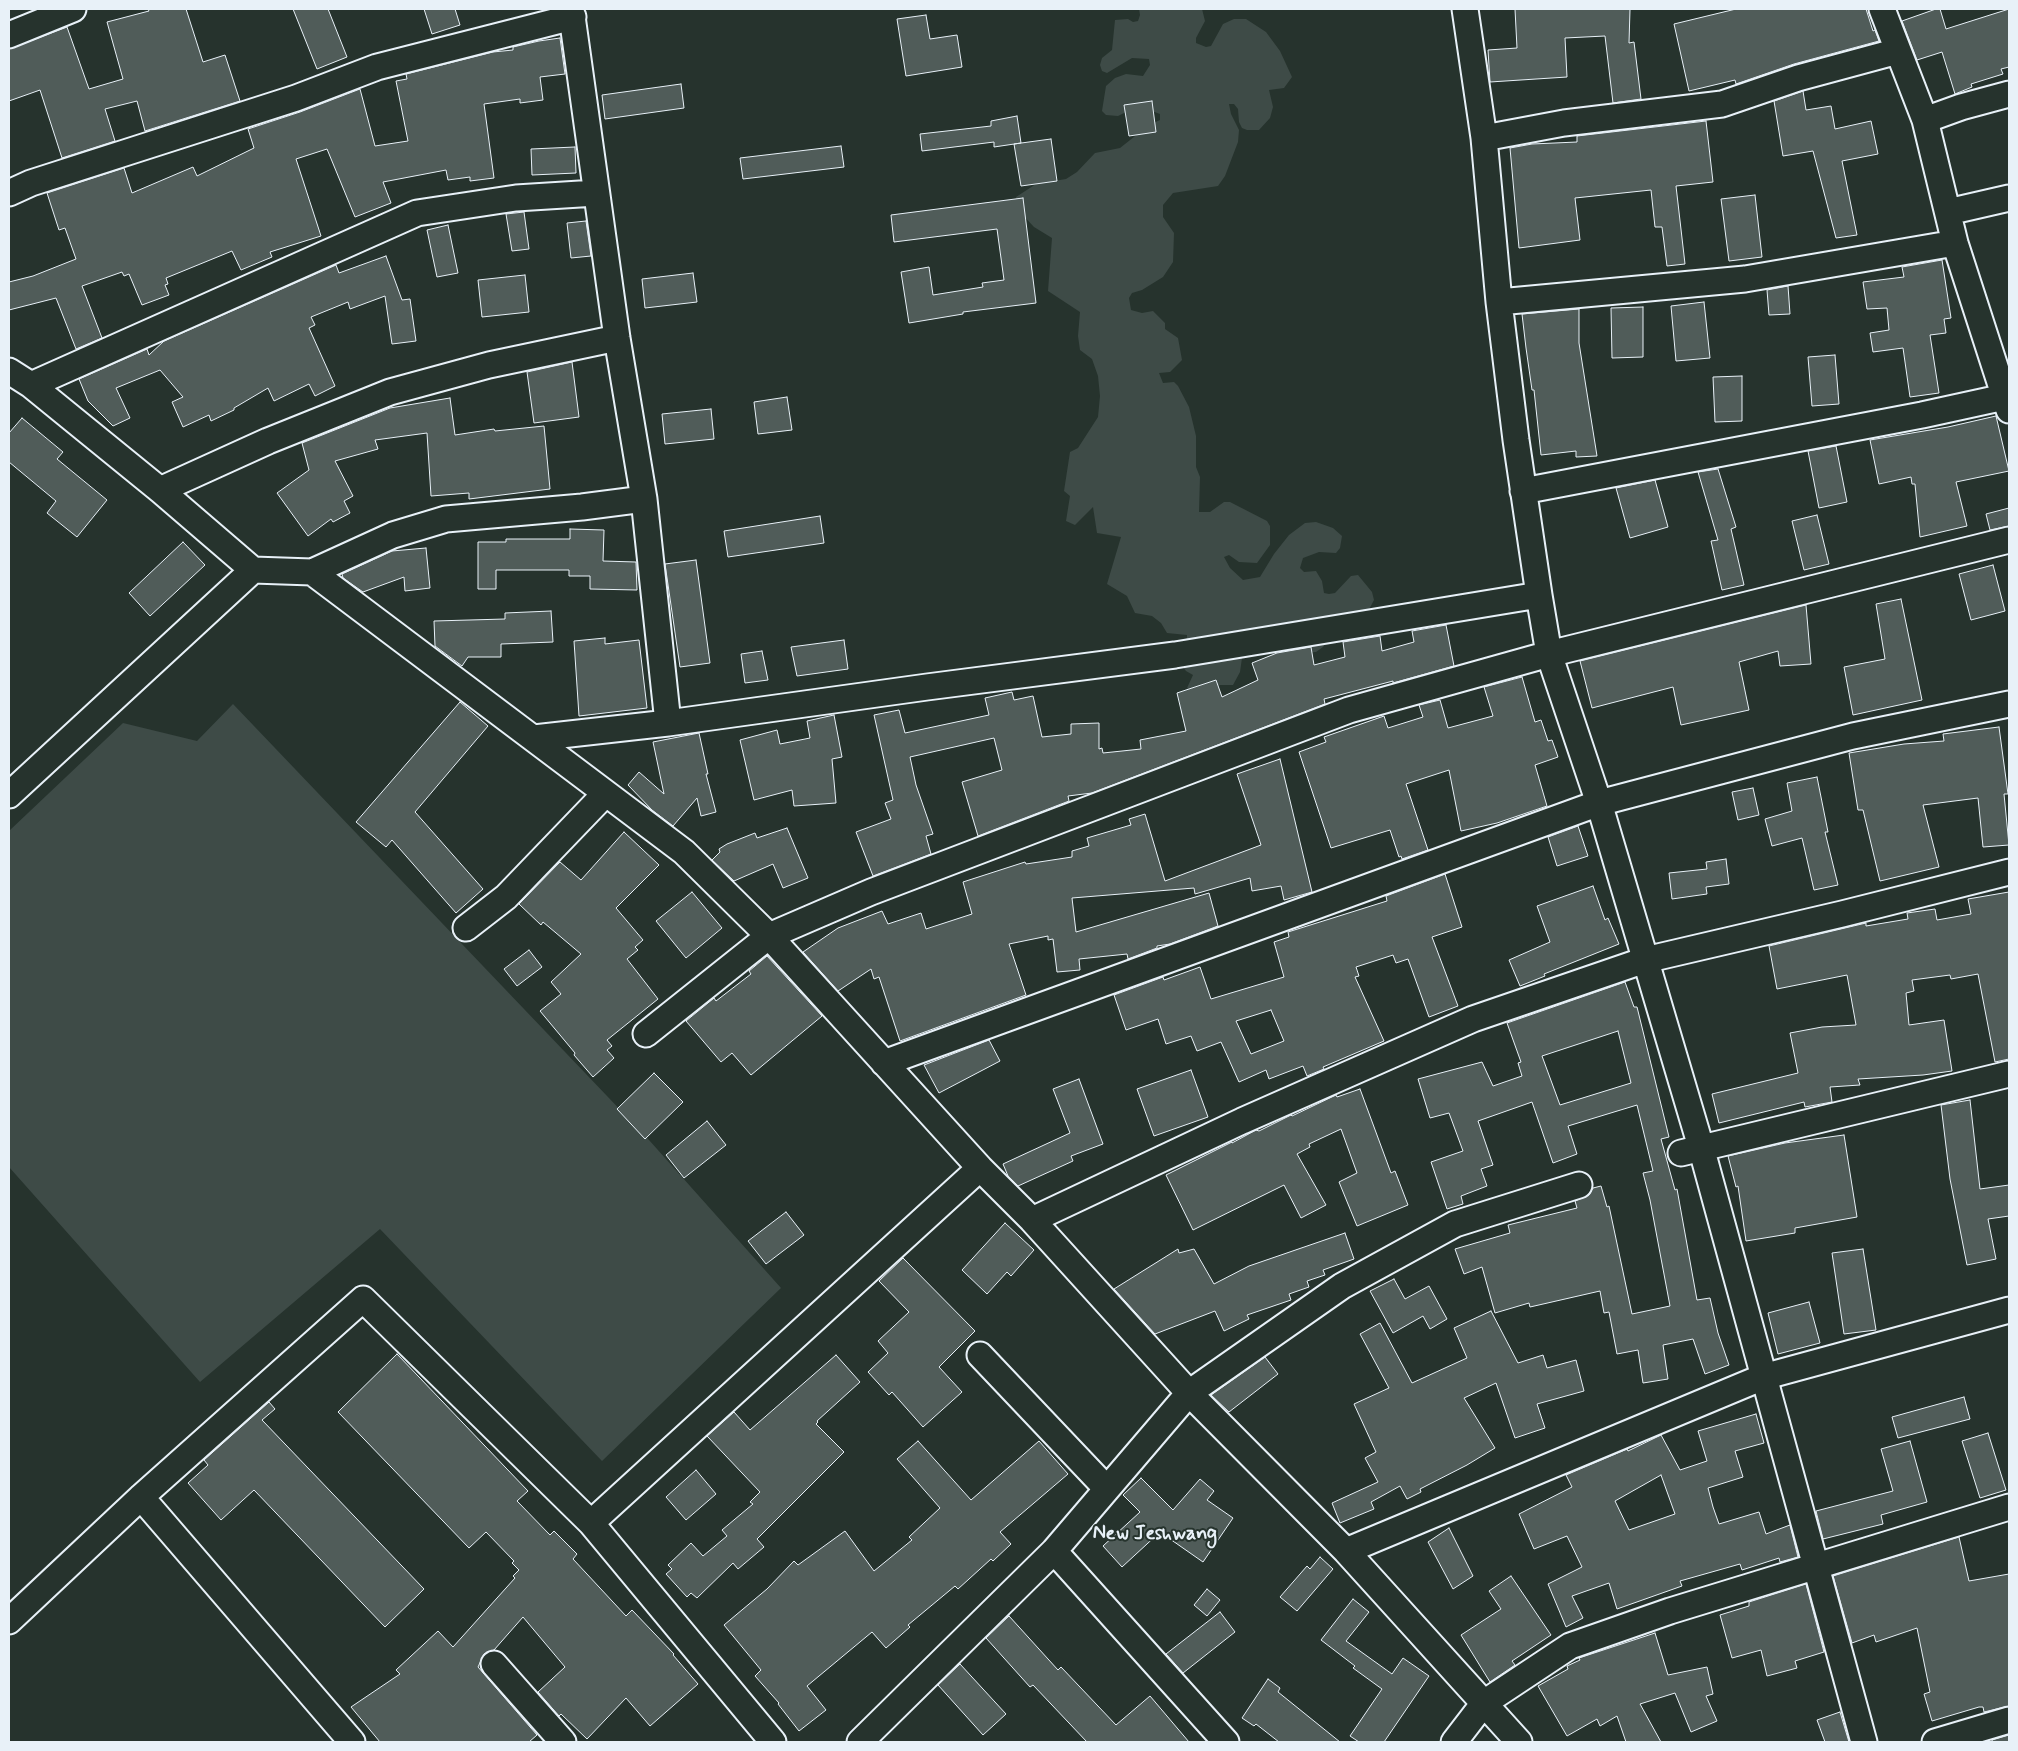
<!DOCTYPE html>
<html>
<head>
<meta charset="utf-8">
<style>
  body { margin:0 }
  #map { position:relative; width:2018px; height:1751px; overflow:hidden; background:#26332d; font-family:Mynerve,sans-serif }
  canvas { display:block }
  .frame { position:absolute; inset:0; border:10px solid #e8f1f8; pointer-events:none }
</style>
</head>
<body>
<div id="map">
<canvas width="2018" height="1751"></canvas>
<div class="frame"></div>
</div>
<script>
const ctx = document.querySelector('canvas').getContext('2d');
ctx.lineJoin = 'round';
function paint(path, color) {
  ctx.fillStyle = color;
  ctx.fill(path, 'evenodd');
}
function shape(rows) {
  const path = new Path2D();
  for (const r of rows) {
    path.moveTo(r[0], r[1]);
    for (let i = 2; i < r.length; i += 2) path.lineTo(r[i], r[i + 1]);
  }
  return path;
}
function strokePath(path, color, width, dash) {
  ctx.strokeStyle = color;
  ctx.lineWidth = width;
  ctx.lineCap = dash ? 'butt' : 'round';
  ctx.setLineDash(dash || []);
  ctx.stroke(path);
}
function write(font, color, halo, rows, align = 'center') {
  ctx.font = font + ' Mynerve,sans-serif';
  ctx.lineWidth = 4;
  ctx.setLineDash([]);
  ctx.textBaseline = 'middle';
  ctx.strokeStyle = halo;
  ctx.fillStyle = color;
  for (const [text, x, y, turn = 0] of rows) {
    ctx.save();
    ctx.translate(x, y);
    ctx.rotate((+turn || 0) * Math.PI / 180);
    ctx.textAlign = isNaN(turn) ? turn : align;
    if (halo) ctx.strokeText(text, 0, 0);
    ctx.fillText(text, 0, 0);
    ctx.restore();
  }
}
paint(shape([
  [1139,9,1202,9,1205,21,1196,38,1196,43,1206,47,1211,46,1223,24,1234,19,1246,19,1266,32,1280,51,1292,77,1284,88,1269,90,1273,107,1270,118,1259,130,1247,130,1242,128,1239,122,1238,109,1234,104,1229,104,1231,114,1239,130,1238,142,1225,176,1218,186,1173,193,1163,205,1163,217,1174,233,1173,262,1163,277,1142,290,1132,293,1129,298,1131,310,1142,313,1153,311,1165,323,1165,329,1178,338,1182,360,1170,372,1159,373,1163,383,1174,382,1178,386,1189,407,1196,436,1196,467,1200,477,1199,512,1210,512,1224,502,1230,502,1267,521,1270,526,1270,545,1257,563,1239,562,1229,555,1224,557,1230,568,1243,580,1260,577,1274,554,1289,535,1305,523,1316,522,1333,528,1342,536,1340,548,1336,553,1319,552,1303,558,1300,568,1304,572,1316,571,1322,581,1324,593,1329,594,1335,593,1351,576,1358,575,1372,592,1374,600,1363,621,1335,628,1323,647,1316,652,1295,654,1262,648,1242,658,1240,672,1233,685,1220,685,1199,696,1191,693,1187,688,1193,675,1186,671,1177,659,1181,644,1187,638,1187,635,1167,633,1161,623,1152,616,1135,613,1127,596,1107,584,1121,537,1097,533,1093,507,1075,525,1066,521,1070,496,1064,491,1070,452,1078,448,1098,417,1100,396,1098,376,1092,359,1080,350,1078,336,1080,312,1048,291,1052,238,1034,227,1018,210,1016,197,1036,184,1066,179,1077,172,1095,153,1120,148,1149,125,1160,120,1160,114,1138,106,1118,116,1106,115,1102,111,1106,86,1115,78,1126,74,1143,76,1150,65,1149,59,1132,58,1107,73,1102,71,1100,65,1102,58,1112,50,1115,20,1128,19,1133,22,1138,21,1140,15],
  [233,704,649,1140,781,1288,602,1461,380,1229,200,1382,9,1167,9,831,123,723,197,741]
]), '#3e4b47');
const building = shape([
  [148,9,186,9,203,62,225,55,240,101,145,131,137,101,105,109,115,141,62,158,40,90,9,101,9,49,67,27,89,89,123,79,107,22,149,11,148,9],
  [293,9,328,9,347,57,317,69,293,9],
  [424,9,455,9,460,25,432,34,424,9],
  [1515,9,1630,9,1629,43,1634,42,1641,99,1613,103,1605,36,1565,38,1567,77,1490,82,1488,50,1517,48,1515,9],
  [1736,9,1866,9,1873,31,1875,30,1879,41,1794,64,1736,84,1735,80,1689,91,1674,24,1736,9],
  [1936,9,1940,9,1946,29,2009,9,2009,67,2001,69,2003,74,1971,84,1972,87,1955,94,1942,52,1917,60,1902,21,1936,9],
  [926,15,930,39,957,35,962,67,906,76,897,19,926,15],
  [560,38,565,74,540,77,543,100,520,103,520,99,484,104,494,178,470,181,470,177,448,180,446,170,383,182,391,203,355,217,327,149,296,159,321,236,270,252,272,257,241,270,232,251,166,278,168,284,165,285,169,295,142,305,129,274,124,276,122,272,82,286,102,338,76,349,56,298,9,310,9,282,33,276,76,259,65,228,59,230,47,193,124,168,132,193,193,167,197,176,254,148,248,129,300,112,360,89,375,146,408,141,396,81,407,79,406,74,493,52,513,50,513,47,539,41,560,38],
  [681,84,684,108,605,119,602,95,681,84],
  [1803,91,1806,110,1831,106,1835,129,1871,121,1878,154,1842,161,1857,235,1836,238,1813,151,1783,156,1774,101,1803,91],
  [1152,101,1156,132,1129,136,1124,105,1152,101],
  [1017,116,1021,143,994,147,994,142,922,151,920,134,991,126,991,121,1017,116],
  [1706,121,1713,182,1676,186,1685,264,1667,266,1662,227,1655,227,1651,190,1575,198,1580,240,1519,248,1510,148,1532,144,1577,142,1577,136,1706,121],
  [1051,139,1057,181,1021,186,1014,144,1051,139],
  [841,146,844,167,743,179,740,158,841,146],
  [575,147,576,173,532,175,531,149,575,147],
  [1755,195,1762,257,1729,261,1721,199,1755,195],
  [1023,198,1036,303,963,312,963,314,909,323,901,272,929,267,933,295,983,287,982,283,1004,280,997,229,894,242,891,215,1023,198],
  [524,212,529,249,512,251,506,214,524,212],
  [586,221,591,256,571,258,567,223,586,221],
  [448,225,458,273,437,277,427,230,448,225],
  [386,256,402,300,410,299,416,341,392,344,385,296,350,309,348,302,311,317,315,325,309,328,335,386,315,396,309,384,274,401,268,388,234,408,234,410,211,421,209,415,183,427,172,402,183,397,160,370,116,388,130,418,113,426,88,401,79,379,147,349,149,355,164,341,336,265,339,273,386,256],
  [1942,260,1951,318,1944,319,1946,333,1930,335,1939,393,1910,397,1903,348,1873,352,1870,333,1889,330,1887,308,1867,309,1863,282,1904,277,1902,267,1942,260],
  [693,273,697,302,645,308,642,279,693,273],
  [525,275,529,312,482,317,478,280,525,275],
  [1788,286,1790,314,1769,315,1767,290,1788,286],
  [1704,302,1710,358,1676,361,1671,306,1704,302],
  [1643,307,1643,357,1612,358,1611,308,1643,307],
  [1579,309,1579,343,1597,456,1576,457,1576,451,1541,455,1534,390,1532,390,1526,348,1522,314,1579,309],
  [1835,355,1839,404,1812,406,1808,357,1835,355],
  [572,362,579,417,534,423,527,372,572,362],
  [1742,376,1742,421,1715,422,1713,377,1742,376],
  [787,397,792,430,758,434,754,402,787,397],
  [450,398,455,435,494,429,495,431,544,426,550,489,469,499,469,493,431,496,427,433,375,440,378,449,335,461,353,496,344,501,350,513,333,522,331,519,308,536,277,493,309,470,302,443,390,408,450,398],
  [711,409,714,439,665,444,662,414,711,409],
  [1996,416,2009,471,1956,482,1967,526,1920,537,1915,484,1912,484,1911,477,1879,484,1870,440,1948,427,1996,416],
  [22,418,63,452,57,459,107,500,77,537,47,513,56,501,9,462,9,433,22,418],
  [1836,446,1847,502,1819,508,1808,451,1836,446],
  [1718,469,1736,527,1731,529,1744,585,1722,590,1711,541,1718,540,1698,472,1718,469],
  [1655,480,1668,527,1630,538,1616,488,1655,480],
  [2009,508,2009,526,1990,530,1986,514,2009,508],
  [1817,515,1829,564,1804,570,1792,521,1817,515],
  [820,516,824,543,728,557,724,531,820,516],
  [570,529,604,530,603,561,636,562,637,590,590,589,590,576,569,576,569,570,496,570,496,589,478,589,478,542,506,542,506,539,570,539,570,529],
  [183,542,205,565,150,616,129,593,183,542],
  [426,548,430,588,405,591,404,577,363,592,343,578,342,574,392,551,426,548],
  [696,560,710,663,680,667,665,564,696,560],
  [1993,565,2005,611,1971,620,1959,574,1993,565],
  [1901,599,1922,700,1853,715,1844,667,1885,659,1876,604,1901,599],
  [1806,605,1811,664,1780,666,1778,651,1739,662,1749,710,1681,725,1673,687,1592,708,1580,661,1806,605],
  [551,611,553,642,501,644,501,657,468,657,462,666,435,646,434,621,505,619,505,613,551,611],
  [1446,625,1454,666,1393,683,1393,681,1324,699,1325,704,1092,793,1068,796,1069,801,978,836,962,782,1002,770,994,738,910,757,916,785,933,834,926,836,931,854,873,876,856,832,891,819,885,803,893,800,874,715,899,710,905,733,989,715,985,698,1012,692,1014,700,1033,696,1042,737,1071,734,1071,724,1099,723,1099,749,1102,748,1103,753,1141,749,1140,740,1186,731,1177,693,1216,680,1222,697,1258,680,1252,663,1277,653,1311,647,1314,665,1345,657,1343,642,1380,636,1382,651,1414,642,1412,631,1446,625],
  [605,638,605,644,639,640,647,708,579,716,574,641,605,638],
  [844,640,848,669,797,676,791,647,844,640],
  [762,651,768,680,745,683,741,654,762,651],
  [1522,677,1535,722,1541,720,1548,741,1552,740,1558,757,1535,765,1547,806,1497,823,1461,831,1449,770,1406,784,1428,850,1402,859,1401,856,1399,857,1390,830,1331,848,1299,752,1326,742,1324,737,1384,716,1388,728,1423,717,1419,705,1440,700,1448,728,1493,716,1484,687,1522,677],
  [460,702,488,726,415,812,483,889,456,913,392,840,386,847,356,822,460,702],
  [834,715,842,757,832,759,836,803,794,806,792,790,754,800,740,740,777,730,780,744,810,738,807,721,834,715],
  [1999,727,2008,794,2004,794,2009,845,1983,847,1978,798,1923,805,1939,867,1880,881,1863,810,1858,810,1849,753,1904,744,1944,741,1943,734,1999,727],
  [699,733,708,774,706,774,716,812,701,816,697,798,673,826,652,810,628,785,639,772,664,794,653,742,699,733],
  [1280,759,1312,892,1284,900,1281,886,1252,891,1250,878,1195,894,1194,888,1072,898,1076,932,1209,893,1218,926,1170,944,1157,946,1157,948,1128,959,1127,954,1079,959,1080,970,1057,972,1053,939,1048,940,1048,936,1009,944,1026,995,900,1041,879,977,874,979,871,969,838,991,803,952,838,928,882,911,888,924,921,913,926,929,972,914,963,882,1025,862,1026,864,1072,857,1072,851,1089,846,1087,838,1131,825,1129,819,1145,814,1165,881,1261,845,1237,774,1280,759],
  [1817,777,1828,832,1825,832,1838,885,1814,890,1802,838,1772,846,1765,819,1792,811,1787,783,1817,777],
  [1753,788,1759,815,1738,820,1732,792,1753,788],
  [1578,826,1588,856,1557,866,1548,837,1578,826],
  [787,828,808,878,783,888,773,864,734,881,712,860,720,852,719,849,727,844,755,833,757,838,787,828],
  [624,832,659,865,616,908,643,940,635,947,638,950,627,959,658,999,607,1040,612,1046,607,1050,614,1058,593,1077,574,1055,575,1053,540,1011,561,994,551,982,581,954,543,922,541,925,519,904,560,862,581,880,624,832],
  [1726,859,1729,884,1706,887,1707,894,1672,899,1669,873,1707,869,1706,862,1726,859],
  [1445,874,1462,927,1432,937,1458,1006,1429,1017,1408,959,1396,963,1393,955,1356,967,1359,976,1355,977,1384,1041,1323,1067,1324,1069,1307,1076,1303,1066,1269,1079,1266,1070,1239,1082,1221,1042,1197,1051,1191,1036,1166,1044,1158,1019,1126,1030,1114,995,1163,977,1164,980,1200,967,1211,999,1284,977,1274,942,1289,937,1288,932,1387,901,1386,896,1445,874],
  [1271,1010,1284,1041,1251,1054,1236,1021,1271,1010],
  [1593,886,1605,920,1608,918,1619,944,1544,974,1545,976,1520,986,1509,960,1550,942,1537,906,1593,886],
  [692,892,722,928,686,958,656,921,692,892],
  [2009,892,2009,1059,1995,1062,1978,974,1951,979,1950,975,1912,980,1914,991,1906,993,1909,1025,1944,1020,1952,1071,1923,1075,1858,1079,1860,1085,1830,1087,1832,1102,1805,1107,1804,1102,1719,1123,1712,1094,1798,1073,1790,1033,1822,1027,1856,1025,1847,975,1777,989,1769,946,1866,923,1866,926,1908,919,1907,913,1935,909,1937,920,1971,914,1968,899,2009,892],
  [529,950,542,967,517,986,504,969,529,950],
  [767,956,822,1016,751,1075,732,1053,721,1062,686,1021,714,998,716,1001,751,974,749,971,767,956],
  [1625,982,1634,1007,1637,1007,1669,1137,1661,1139,1675,1190,1677,1189,1697,1300,1710,1298,1718,1333,1729,1365,1705,1374,1693,1339,1663,1345,1668,1379,1643,1383,1638,1350,1617,1354,1609,1312,1604,1313,1600,1291,1530,1307,1529,1303,1495,1313,1482,1267,1464,1274,1455,1249,1510,1233,1508,1225,1577,1208,1575,1201,1589,1195,1593,1188,1601,1186,1607,1207,1609,1206,1632,1314,1670,1306,1650,1200,1643,1173,1653,1171,1637,1105,1568,1126,1577,1154,1553,1163,1532,1102,1478,1121,1493,1165,1481,1169,1487,1186,1461,1196,1463,1204,1447,1209,1431,1162,1463,1151,1449,1113,1430,1118,1418,1079,1482,1062,1493,1086,1522,1076,1518,1063,1521,1062,1507,1023,1625,982],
  [1618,1031,1631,1083,1560,1105,1542,1056,1618,1031],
  [989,1040,1000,1061,939,1093,924,1065,989,1040],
  [1191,1070,1208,1117,1154,1136,1137,1089,1191,1070],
  [654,1073,683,1102,645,1139,617,1109,654,1073],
  [1079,1079,1103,1144,1071,1156,1073,1161,1018,1186,1008,1176,1003,1164,1070,1133,1053,1089,1079,1079],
  [1360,1089,1391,1173,1395,1171,1408,1205,1357,1226,1339,1182,1357,1173,1341,1129,1309,1144,1310,1147,1297,1154,1326,1205,1301,1218,1284,1185,1193,1230,1166,1175,1232,1142,1232,1143,1256,1130,1259,1131,1291,1115,1292,1116,1336,1095,1337,1097,1360,1089],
  [1970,1100,1980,1189,2009,1185,2009,1216,1988,1219,1996,1259,1967,1265,1950,1179,1941,1105,1970,1100],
  [707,1121,726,1145,684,1178,666,1155,707,1121],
  [1844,1135,1857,1217,1795,1228,1795,1233,1746,1241,1738,1186,1736,1187,1728,1156,1785,1143,1844,1135],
  [786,1212,804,1235,766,1264,748,1241,786,1212],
  [1005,1223,1034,1250,1011,1276,1007,1272,987,1294,962,1270,1005,1223],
  [1345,1233,1354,1259,1323,1270,1325,1275,1307,1281,1309,1287,1289,1294,1291,1300,1247,1315,1249,1319,1224,1331,1215,1311,1155,1334,1114,1289,1178,1249,1179,1253,1194,1249,1214,1284,1249,1266,1345,1233],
  [1863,1249,1876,1330,1844,1334,1832,1253,1863,1249],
  [903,1258,975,1331,939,1367,962,1392,923,1427,892,1392,889,1395,868,1372,888,1353,878,1341,909,1312,879,1281,903,1258],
  [1394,1279,1405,1299,1429,1286,1447,1319,1430,1329,1423,1316,1393,1333,1370,1291,1394,1279],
  [1809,1302,1820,1343,1778,1354,1768,1313,1809,1302],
  [1491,1311,1518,1363,1543,1355,1547,1368,1576,1360,1584,1391,1537,1404,1545,1428,1515,1438,1496,1383,1464,1398,1495,1448,1467,1465,1420,1489,1421,1492,1407,1499,1400,1486,1371,1502,1374,1509,1340,1523,1332,1503,1378,1482,1365,1458,1376,1452,1354,1404,1389,1388,1360,1334,1380,1323,1412,1383,1467,1358,1454,1328,1491,1311],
  [397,1354,528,1491,517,1501,550,1535,554,1531,577,1554,573,1559,626,1616,632,1610,674,1654,673,1655,698,1684,650,1726,626,1698,587,1739,561,1714,559,1716,538,1692,565,1667,523,1617,494,1650,484,1654,478,1667,537,1735,529,1742,380,1742,351,1707,400,1674,396,1670,438,1631,453,1647,515,1578,513,1576,519,1570,512,1563,514,1561,486,1532,469,1548,338,1412,397,1354],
  [836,1355,860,1382,817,1421,818,1422,816,1424,844,1452,757,1539,764,1547,738,1569,733,1563,697,1598,691,1593,687,1597,666,1574,672,1569,668,1565,691,1543,703,1556,727,1536,722,1530,753,1504,750,1502,760,1492,707,1436,734,1412,750,1430,836,1355],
  [1265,1357,1278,1374,1229,1412,1211,1395,1265,1357],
  [1964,1397,1970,1419,1898,1438,1892,1417,1964,1397],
  [269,1402,275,1409,262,1420,424,1589,385,1627,254,1490,221,1520,188,1483,208,1465,204,1460,269,1402],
  [1756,1414,1764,1443,1735,1451,1743,1477,1708,1488,1713,1507,1719,1524,1759,1512,1766,1534,1790,1525,1798,1557,1780,1562,1779,1558,1742,1570,1740,1564,1680,1581,1682,1586,1617,1609,1609,1583,1572,1596,1583,1618,1566,1627,1548,1584,1582,1567,1567,1536,1534,1549,1519,1514,1572,1487,1566,1475,1627,1449,1628,1451,1661,1435,1680,1470,1707,1461,1698,1431,1756,1414],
  [1661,1475,1675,1514,1629,1530,1615,1501,1661,1475],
  [1988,1433,2006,1490,1980,1498,1962,1441,1988,1433],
  [918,1441,971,1500,1039,1441,1068,1474,1000,1532,1011,1544,993,1561,991,1559,958,1589,955,1586,908,1625,910,1627,886,1648,872,1632,807,1686,826,1710,799,1731,778,1704,779,1703,755,1676,761,1670,724,1625,767,1589,794,1561,798,1565,845,1531,874,1571,912,1540,909,1537,940,1508,897,1459,918,1441],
  [1910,1441,1927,1502,1881,1515,1883,1524,1823,1539,1816,1511,1893,1491,1881,1449,1910,1441],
  [696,1470,716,1494,686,1520,666,1497,696,1470],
  [1141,1478,1173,1510,1200,1479,1214,1491,1207,1500,1233,1518,1203,1562,1160,1532,1122,1567,1103,1546,1140,1512,1123,1495,1141,1478],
  [1449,1528,1473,1576,1453,1589,1428,1542,1449,1528],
  [1959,1537,1969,1581,2009,1574,2009,1706,1984,1712,1983,1707,1979,1707,1932,1721,1924,1694,1930,1692,1917,1628,1876,1642,1874,1635,1852,1643,1833,1576,1959,1537],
  [1320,1557,1333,1569,1297,1611,1280,1597,1307,1566,1310,1569,1320,1557],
  [1511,1576,1551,1635,1512,1661,1515,1665,1490,1682,1461,1635,1501,1609,1489,1591,1511,1576],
  [1806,1584,1824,1652,1795,1661,1797,1668,1767,1676,1761,1650,1732,1658,1720,1615,1749,1606,1749,1602,1806,1584],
  [1207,1589,1220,1600,1207,1616,1194,1605,1207,1589],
  [1353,1599,1369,1612,1346,1641,1392,1674,1403,1658,1429,1676,1384,1742,1359,1742,1350,1736,1382,1689,1353,1668,1355,1666,1321,1640,1353,1599],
  [1220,1612,1235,1632,1183,1673,1166,1654,1220,1612],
  [1009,1616,1058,1670,1061,1667,1116,1725,1150,1696,1189,1742,1087,1742,1033,1685,1030,1687,986,1638,1009,1616],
  [1655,1633,1668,1675,1707,1667,1713,1694,1706,1696,1717,1721,1691,1732,1675,1693,1640,1704,1661,1742,1626,1742,1617,1716,1600,1726,1597,1719,1567,1736,1538,1686,1568,1669,1567,1666,1580,1660,1579,1658,1655,1633],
  [960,1664,1006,1714,983,1735,938,1685,960,1664],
  [1268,1679,1280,1688,1278,1692,1340,1742,1279,1742,1256,1724,1254,1726,1242,1718,1268,1679],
  [1840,1712,1849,1742,1825,1742,1817,1720,1840,1712],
  [2009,1735,2009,1742,1992,1742,1992,1740,2009,1735]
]);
paint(building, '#505c59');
strokePath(building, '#e8f1f8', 1);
const street = shape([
  [571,9,617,338,644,499,668,723],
  [1465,9,1484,138,1499,302,1516,440,1539,595,1549,654,1599,803,1701,1147,1864,1742],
  [1882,9,1925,120,1955,243,2009,410],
  [9,35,73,9],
  [1925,120,1961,107,2009,94],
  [1484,138,1564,123,1722,104,1798,78,1898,51],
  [9,193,31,183,296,98,377,67,573,17],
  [1948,212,2009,198],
  [1499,302,1745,279,1955,243],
  [9,371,31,385,160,490,253,570,312,572,393,535,446,519,582,507,644,499],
  [31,385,417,213,516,198,596,193],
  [160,490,268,441,390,392,489,365,617,338],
  [1523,491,1922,415,2009,396],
  [312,572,684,852,769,936,980,1168,1032,1220,1189,1393,1346,1551,1519,1742],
  [534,738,668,723,927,687,1175,655,1539,595],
  [9,795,253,570],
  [466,928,506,897,605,794],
  [646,1034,769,936,871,892,1349,710,1549,654,2009,540],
  [884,1063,1599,803,1853,736,2009,704],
  [1681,1153,2009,1074],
  [1032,1220,1242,1121,1473,1019,1645,960,1842,914,2009,872],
  [980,1355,1107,1489],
  [141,1497,352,1742],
  [591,1523,980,1168],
  [1054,1551,1226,1742],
  [1346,1551,1763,1377,2009,1310],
  [9,1621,141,1497,363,1299,591,1523,773,1742],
  [494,1664,563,1742],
  [860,1742,1054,1551,1189,1393,1342,1286,1455,1224,1579,1185],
  [1454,1742,1484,1703,1570,1646,1670,1611,2009,1507],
  [1935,1742,2009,1720]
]);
strokePath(street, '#e8f1f8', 29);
strokePath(street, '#26332d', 25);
write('bold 20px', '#e8f1f8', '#26332d', [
  ["New Jeshwang",1155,1535]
]);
</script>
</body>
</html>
